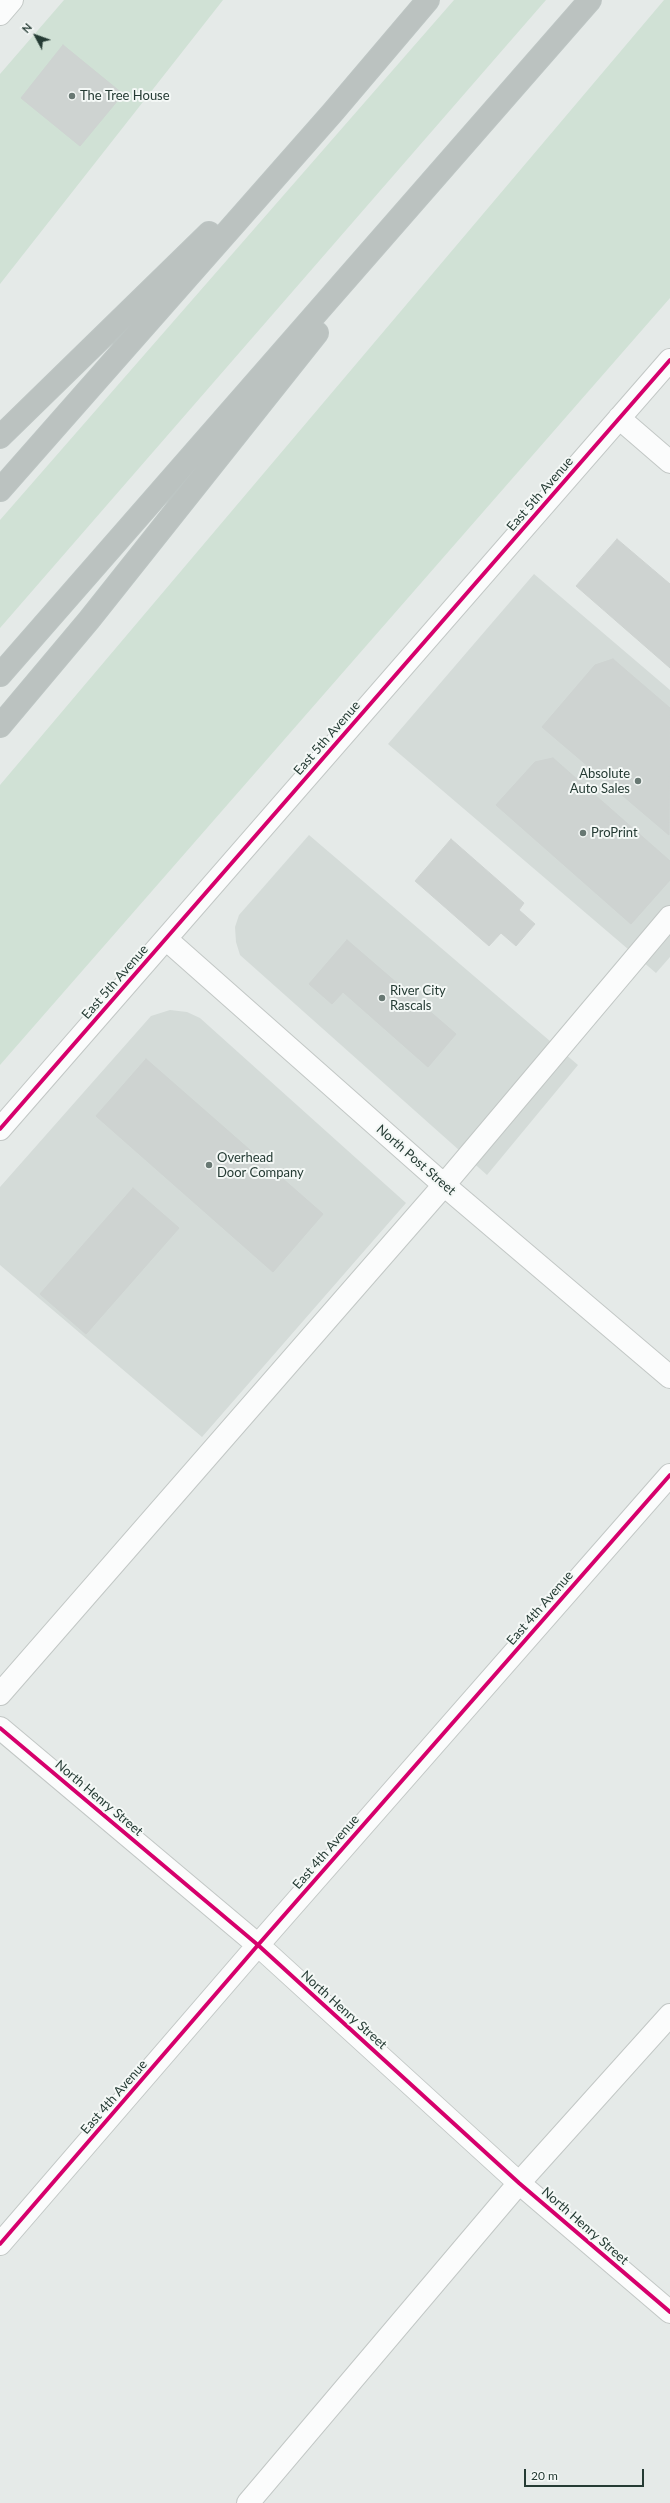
<!DOCTYPE html>
<html>
<head>
<meta charset="utf-8">
<style>
  body { margin:0 }
  #map { position:relative; width:670px; height:2503px; overflow:hidden; background:#e5eae8; font-family:Lato,sans-serif }
  canvas { display:block }
  .north { position:absolute; left:16px; top:16px; width:40px; height:40px; -webkit-text-stroke:3px #f4f8f6; paint-order:stroke; rotate:311deg; font-size:11px; font-weight:700; line-height:16px; text-align:center; color:#253b34 }
  .north::after { content:''; display:block; margin:auto; width:14px; height:18px; background:#253b34; clip-path:polygon(50% 0,100% 100%,50% 72%,0 100%) }
  .scale { position:absolute; left:524px; top:2469px; width:120px; height:18px; box-sizing:border-box; border:2px solid #253b34; border-top:0; padding-left:5px; font-size:12px; line-height:14px; white-space:nowrap; color:#253b34; -webkit-text-stroke:3px #f4f8f6; paint-order:stroke }
</style>
</head>
<body>
<div id="map">
<canvas width="670" height="2503"></canvas>
<div class="north">N</div>
<div class="scale">20 m</div>
</div>
<script>
const ctx = document.querySelector('canvas').getContext('2d');
ctx.lineJoin = 'round';
function paint(path, color) {
  ctx.fillStyle = color;
  ctx.fill(path, 'evenodd');
}
function shape(rows) {
  const path = new Path2D();
  for (const r of rows) {
    path.moveTo(r[0], r[1]);
    for (let i = 2; i < r.length; i += 2) path.lineTo(r[i], r[i + 1]);
  }
  return path;
}
function strokePath(path, color, width, dash) {
  ctx.strokeStyle = color;
  ctx.lineWidth = width;
  ctx.lineCap = dash ? 'butt' : 'round';
  ctx.setLineDash(dash || []);
  ctx.stroke(path);
}
function write(font, color, halo, rows, align = 'center') {
  ctx.font = font + ' Lato,sans-serif';
  ctx.lineWidth = 4;
  ctx.setLineDash([]);
  ctx.textBaseline = 'middle';
  ctx.strokeStyle = halo;
  ctx.fillStyle = color;
  for (const [text, x, y, turn = 0] of rows) {
    ctx.save();
    ctx.translate(x, y);
    ctx.rotate((+turn || 0) * Math.PI / 180);
    ctx.textAlign = isNaN(turn) ? turn : align;
    if (halo) ctx.strokeText(text, 0, 0);
    ctx.fillText(text, 0, 0);
    ctx.restore();
  }
}
paint(shape([
  [534,574,670,690,670,957,656,973,388,744],
  [309,835,578,1065,487,1175,240,955,236,942,235,927,239,915],
  [170,1010,187,1012,200,1018,406,1203,202,1437,0,1265,0,1187,151,1016]
]), '#d4dbd8');
paint(shape([
  [64,0,223,0,0,284,0,74],
  [454,0,546,0,0,628,0,520],
  [664,0,670,0,670,298,0,1065,0,785]
]), '#d0e1d5');
const building = shape([
  [63,45,123,94,80,146,21,98,63,45],
  [617,539,670,584,670,668,576,586,617,539],
  [613,659,670,708,669,835,542,727,595,665,613,659],
  [553,758,670,861,670,880,631,924,496,805,535,762,553,758],
  [451,839,524,903,519,910,535,924,516,946,501,933,489,946,415,881,451,839],
  [347,940,456,1034,428,1067,343,992,332,1004,309,984,347,940],
  [146,1059,323,1214,273,1272,96,1116,146,1059],
  [133,1188,179,1228,86,1334,40,1294,133,1188]
]);
paint(building, '#ced3d1');
strokePath(building, '#ced3d1', 1);
const minor = shape([
  [0,14,12,0],
  [619,418,670,462],
  [166,939,444,1185,670,1377],
  [0,1129,670,360],
  [0,1694,444,1185,670,917],
  [0,1728,258,1945,519,2183,670,2312],
  [0,2244,258,1945,670,1475],
  [248,2503,519,2183,670,2015]
]);
const highway = shape([
  [0,437,209,233],
  [0,490,333,112,428,0],
  [0,675,590,0],
  [0,726,89,620,317,333]
]);
strokePath(minor, '#c2c7c5', 24);
strokePath(highway, '#bdc5c3', 24);
strokePath(minor, '#fbfcfc', 22);
strokePath(highway, '#bbc2c0', 22);
strokePath(shape([
  [0,1129,670,360],
  [0,1728,258,1945,519,2183,670,2312],
  [0,2244,258,1945,670,1475]
]), '#d6006c', 4);
for (const [x, y, r, color] of [
  [72,96,4,"#687873"],
  [638,781,4,"#687873"],
  [583,833,4,"#687873"],
  [382,998,4,"#687873"],
  [209,1165,4,"#687873"]
]) {
  const dot = new Path2D();
  dot.arc(x, y, r, 0, 2 * Math.PI);
  ctx.fillStyle = color;
  ctx.fill(dot);
  strokePath(dot, '#f4f8f6', 1.5);
}
write('13px', '#253b34', '#f4f8f6', [
  ["The Tree House",80,96],
  ["Absolute",630,774,"right"],
  ["Auto Sales",630,789,"right"],
  ["ProPrint",591,833],
  ["River City",390,991],
  ["Rascals",390,1006],
  ["Overhead",217,1158],
  ["Door Company",217,1173]
], 'left');
write('13px', '#253b34', '#f4f8f6', [
  ["East 5th Avenue",540,494,-49],
  ["East 5th Avenue",327,738,-49],
  ["East 5th Avenue",115,982,-49],
  ["North Post Street",416,1160,41],
  ["East 4th Avenue",540,1608,-49],
  ["North Henry Street",99,1798,40],
  ["East 4th Avenue",326,1852,-49],
  ["North Henry Street",344,2010,42],
  ["East 4th Avenue",114,2097,-49],
  ["North Henry Street",585,2226,41]
]);
</script>
</body>
</html>
